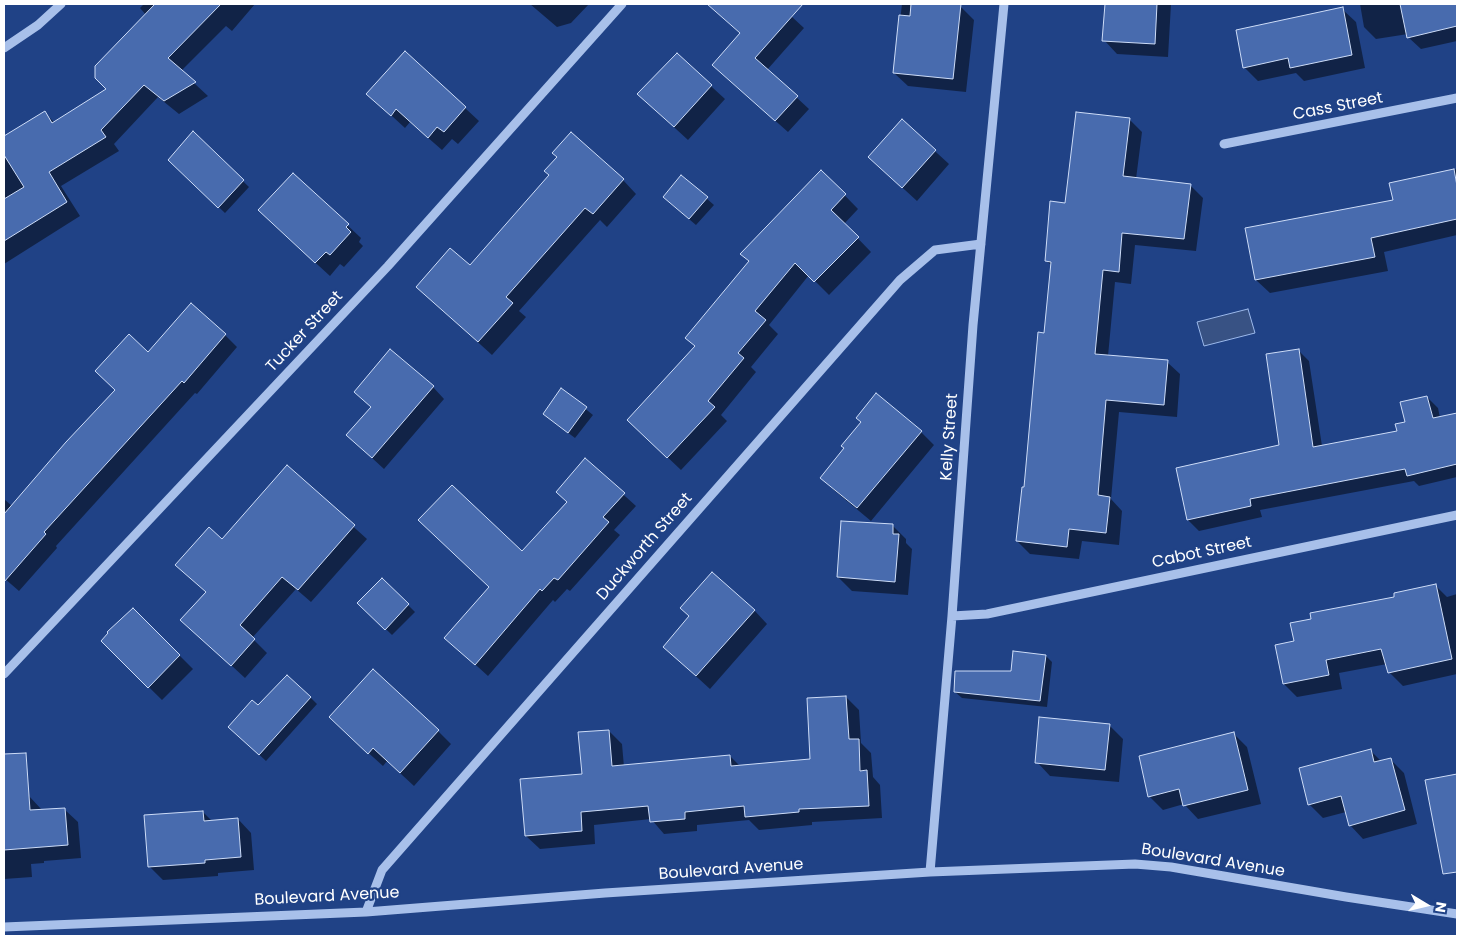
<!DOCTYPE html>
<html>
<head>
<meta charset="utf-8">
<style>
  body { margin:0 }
  #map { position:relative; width:1461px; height:940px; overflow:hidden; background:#204286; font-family:Poppins,sans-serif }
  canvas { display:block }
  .frame { position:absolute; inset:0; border:5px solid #fff; pointer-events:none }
  .north { position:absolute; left:1401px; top:880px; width:50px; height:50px; -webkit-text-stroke:4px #204286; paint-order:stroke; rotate:99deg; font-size:14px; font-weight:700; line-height:20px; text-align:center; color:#fff }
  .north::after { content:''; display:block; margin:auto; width:18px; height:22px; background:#fff; clip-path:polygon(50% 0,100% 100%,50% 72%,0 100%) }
</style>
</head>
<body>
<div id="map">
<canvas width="1461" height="940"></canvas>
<div class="frame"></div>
<div class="north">N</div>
</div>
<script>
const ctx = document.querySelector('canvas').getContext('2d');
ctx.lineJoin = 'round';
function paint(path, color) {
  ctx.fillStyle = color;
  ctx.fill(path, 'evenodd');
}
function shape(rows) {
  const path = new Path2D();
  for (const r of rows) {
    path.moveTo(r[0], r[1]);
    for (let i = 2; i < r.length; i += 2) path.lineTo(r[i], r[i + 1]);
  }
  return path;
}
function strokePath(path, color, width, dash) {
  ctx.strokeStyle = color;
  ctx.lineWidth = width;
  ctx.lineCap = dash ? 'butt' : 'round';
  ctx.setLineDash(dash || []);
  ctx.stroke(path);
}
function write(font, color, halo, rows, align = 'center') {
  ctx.font = font + ' Poppins,sans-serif';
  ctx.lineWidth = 4.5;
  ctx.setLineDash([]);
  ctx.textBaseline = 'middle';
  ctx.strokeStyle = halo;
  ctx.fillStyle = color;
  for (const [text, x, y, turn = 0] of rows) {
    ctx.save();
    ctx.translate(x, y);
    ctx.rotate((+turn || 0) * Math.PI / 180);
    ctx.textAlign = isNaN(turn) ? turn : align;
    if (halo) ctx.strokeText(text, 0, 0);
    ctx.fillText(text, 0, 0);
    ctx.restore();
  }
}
const water = shape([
  [1248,309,1255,333,1204,346,1197,322,1248,309]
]);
paint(water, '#385284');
strokePath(water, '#9cb9eb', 1);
paint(shape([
  [144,4,255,4,232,31,226,26,181,71,208,96,179,114,158,97,114,144,119,151,61,186,80,216,4,264,4,137,44,112,55,123,108,89,146,15,140,8],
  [530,4,589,4,571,23,557,27],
  [708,4,778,4,804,28,767,70,809,109,788,132,726,77,741,34],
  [902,4,949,4,960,6,974,20,966,92,908,86,894,73],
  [1106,4,1171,4,1168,57,1117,54,1104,40],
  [1360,4,1457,4,1457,41,1421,49,1408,37,1408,34,1376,39,1364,27],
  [1342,9,1356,22,1365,68,1304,81,1296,73,1258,81,1244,67],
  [677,55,725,99,688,140,652,107],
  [368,94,465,108,479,121,458,144,452,139,442,150,410,122,405,128],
  [1129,119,1142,132,1136,179,1190,185,1203,198,1196,251,1135,245,1131,284,1115,282,1108,356,1167,362,1180,374,1177,417,1119,412,1111,499,1122,511,1119,545,1082,541,1079,559,1030,554,1017,541,1046,334,1052,266,1047,261,1066,204],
  [902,121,949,164,917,201,869,157],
  [193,133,249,187,225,213,169,160],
  [1457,169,1457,235,1384,252,1388,271,1270,293,1256,280,1394,201,1391,184],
  [821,171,858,209,844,224,871,252,829,295,809,275,769,325,778,334,751,367,756,372,721,415,727,421,681,470,642,433,750,262,742,254],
  [293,174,361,238,359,242,363,246,344,267,340,264,330,276,273,224],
  [682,177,714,205,696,225,671,204],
  [623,180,636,194,607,227,600,220,519,311,526,317,492,355,417,287,470,267],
  [225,335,237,347,197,394,195,393,56,546,57,548,19,591,4,578,4,499,12,506],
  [1298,350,1309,361,1322,446,1398,431,1427,397,1438,408,1440,418,1457,414,1457,477,1419,486,1414,481,1260,510,1262,517,1199,531,1188,520,1178,469,1281,446],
  [433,387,444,399,384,469,359,446,371,407,356,392],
  [562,390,593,415,575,438,551,420],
  [921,432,934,445,871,521,835,491,822,478],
  [585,460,636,506,614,530,620,535,570,591,567,589,555,602,553,600,488,676,446,638,568,503],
  [287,467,367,539,311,602,296,589,252,638,267,653,245,678,182,620,207,593,176,565,222,541],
  [893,526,906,539,906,543,912,549,908,595,852,591,838,577],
  [382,579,415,612,392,635,359,603],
  [1436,586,1447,597,1457,594,1457,674,1403,686,1389,672,1387,664,1339,673,1342,689,1297,697,1284,684,1295,642,1396,598],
  [133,609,193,669,162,700,102,641],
  [754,610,767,624,710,689,664,647],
  [1046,656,1052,662,1047,707,962,698,955,692,1012,673],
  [310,697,317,704,266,761,236,733,258,707],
  [846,697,859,710,861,743,871,753,873,777,880,785,882,818,812,822,812,825,759,830,749,820,697,825,697,831,664,834,651,819,594,825,595,844,540,849,526,836,521,780,583,775,609,731,622,744,624,767,730,756,740,766,812,760],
  [1110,726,1123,739,1119,782,1050,776,1037,762],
  [344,731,438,731,451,744,414,786,387,761,383,766],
  [1234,734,1247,747,1261,804,1198,819,1184,804,1163,810,1149,796],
  [1370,750,1382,762,1390,759,1404,773,1417,824,1363,839,1350,825,1346,812,1323,818,1309,804],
  [1457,775,1457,856,1451,857,1426,781],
  [29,796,42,810,64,809,78,822,81,858,44,861,44,863,31,864,32,877,4,879,4,798],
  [203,812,212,821,238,819,251,833,254,870,218,873,218,876,163,880,149,866]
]), '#0007');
const building = shape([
  [155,4,221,4,168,58,196,82,164,101,144,85,101,130,106,137,49,172,67,202,4,241,4,199,24,187,4,155,4,136,45,111,52,123,106,89,95,78,95,66,155,4],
  [707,4,803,4,755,58,798,96,775,121,712,65,740,33,707,4],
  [911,4,961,4,953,79,893,73,899,15,910,16,911,4],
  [1105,4,1157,4,1155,44,1102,41,1105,4],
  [1400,4,1457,4,1457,26,1407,38,1400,4],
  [1343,7,1352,55,1290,68,1288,58,1243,68,1236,30,1343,7],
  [405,51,466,107,444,132,437,127,428,138,396,109,391,116,366,94,405,51],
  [677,53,712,85,674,127,637,94,677,53],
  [1076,112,1130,118,1123,176,1191,184,1184,239,1122,233,1119,272,1103,270,1095,354,1168,360,1164,405,1106,400,1098,495,1110,497,1106,533,1069,529,1067,547,1016,541,1022,487,1024,487,1038,332,1044,333,1051,262,1045,261,1050,201,1065,203,1076,112],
  [902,119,936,150,902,188,868,157,902,119],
  [193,131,244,180,218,208,168,160,193,131],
  [571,132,624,179,593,214,585,208,506,297,513,303,478,342,416,287,450,248,470,265,549,175,544,171,557,157,552,153,571,132],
  [1454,169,1457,186,1457,219,1371,238,1375,257,1255,280,1245,228,1393,200,1389,183,1454,169],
  [821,170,846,194,831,210,859,237,814,282,795,263,755,311,766,320,738,353,744,358,708,401,715,407,667,458,627,420,695,346,685,338,749,261,740,254,821,170],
  [293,173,349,224,346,227,351,232,330,255,326,252,315,263,258,210,293,173],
  [681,175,708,197,689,219,663,197,681,175],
  [191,303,226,334,184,383,182,381,44,532,46,534,4,582,4,514,66,442,115,390,95,371,129,334,148,352,191,303],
  [390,349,434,386,372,458,346,435,371,407,354,392,390,349],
  [1299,349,1313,447,1397,431,1395,424,1405,422,1400,402,1427,396,1433,418,1457,413,1457,464,1407,476,1405,469,1250,499,1251,506,1187,520,1176,468,1279,445,1266,354,1299,349],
  [561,388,587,407,568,433,543,414,561,388],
  [876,393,922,431,857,508,820,478,844,448,841,446,861,422,856,418,876,393],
  [585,458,625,493,603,517,609,522,558,580,554,578,542,591,540,589,475,665,444,638,489,587,418,520,452,485,522,551,567,502,556,492,585,458],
  [287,465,355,525,298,590,282,577,240,625,255,639,231,666,180,620,206,592,175,565,209,527,222,539,287,465],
  [841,521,893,524,893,534,899,534,895,582,837,577,841,521],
  [712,572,755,610,696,676,663,647,689,616,680,608,712,572],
  [382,578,409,604,385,630,357,603,382,578],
  [1436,584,1452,659,1388,673,1381,649,1326,660,1329,675,1283,684,1275,645,1294,641,1290,623,1311,619,1310,613,1394,597,1394,593,1436,584],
  [133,608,180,655,148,688,101,641,108,633,107,632,133,608],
  [1013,651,1046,655,1040,701,954,692,955,671,1011,671,1013,651],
  [373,669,439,730,400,773,373,748,368,754,329,717,373,669],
  [287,675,311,697,259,755,228,727,252,700,258,705,287,675],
  [846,696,849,739,859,739,860,771,867,770,869,806,799,809,799,812,745,817,744,806,685,812,685,819,650,822,648,806,581,812,582,831,525,836,520,779,582,774,578,732,609,730,612,766,730,755,731,766,810,759,807,698,846,696],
  [1039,717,1110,724,1105,770,1035,763,1039,717],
  [1234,732,1248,790,1183,806,1179,789,1148,797,1139,756,1234,732],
  [1371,749,1374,762,1391,758,1405,810,1349,826,1341,796,1308,805,1299,768,1371,749],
  [26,753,30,810,65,808,68,845,4,850,4,754,26,753],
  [1457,774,1457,872,1443,874,1425,780,1457,774],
  [203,811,204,821,238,818,241,857,205,860,205,863,148,867,144,815,203,811]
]);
paint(building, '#486bae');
strokePath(building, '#cddcf7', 1);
strokePath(shape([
  [4,48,38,25,61,4],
  [1224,144,1457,98],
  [952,616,987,614,1457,515],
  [4,674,388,266,622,4],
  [930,872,952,616,973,325,1004,4],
  [366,912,382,870,900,280,935,250,981,244],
  [4,927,366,912,605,893,930,872,1135,864,1171,867,1346,897,1457,914]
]), '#a8c0ea', 9);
write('16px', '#fff', '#204286', [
  ["Cass Street",1338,107,-11],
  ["Tucker Street",305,332,-47],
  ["Kelly Street",950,437,-86],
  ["Duckworth Street",645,547,-49],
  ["Cabot Street",1202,553,-12],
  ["Boulevard Avenue",1213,861,9],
  ["Boulevard Avenue",731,870,-4],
  ["Boulevard Avenue",327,897,-3]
]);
</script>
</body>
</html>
